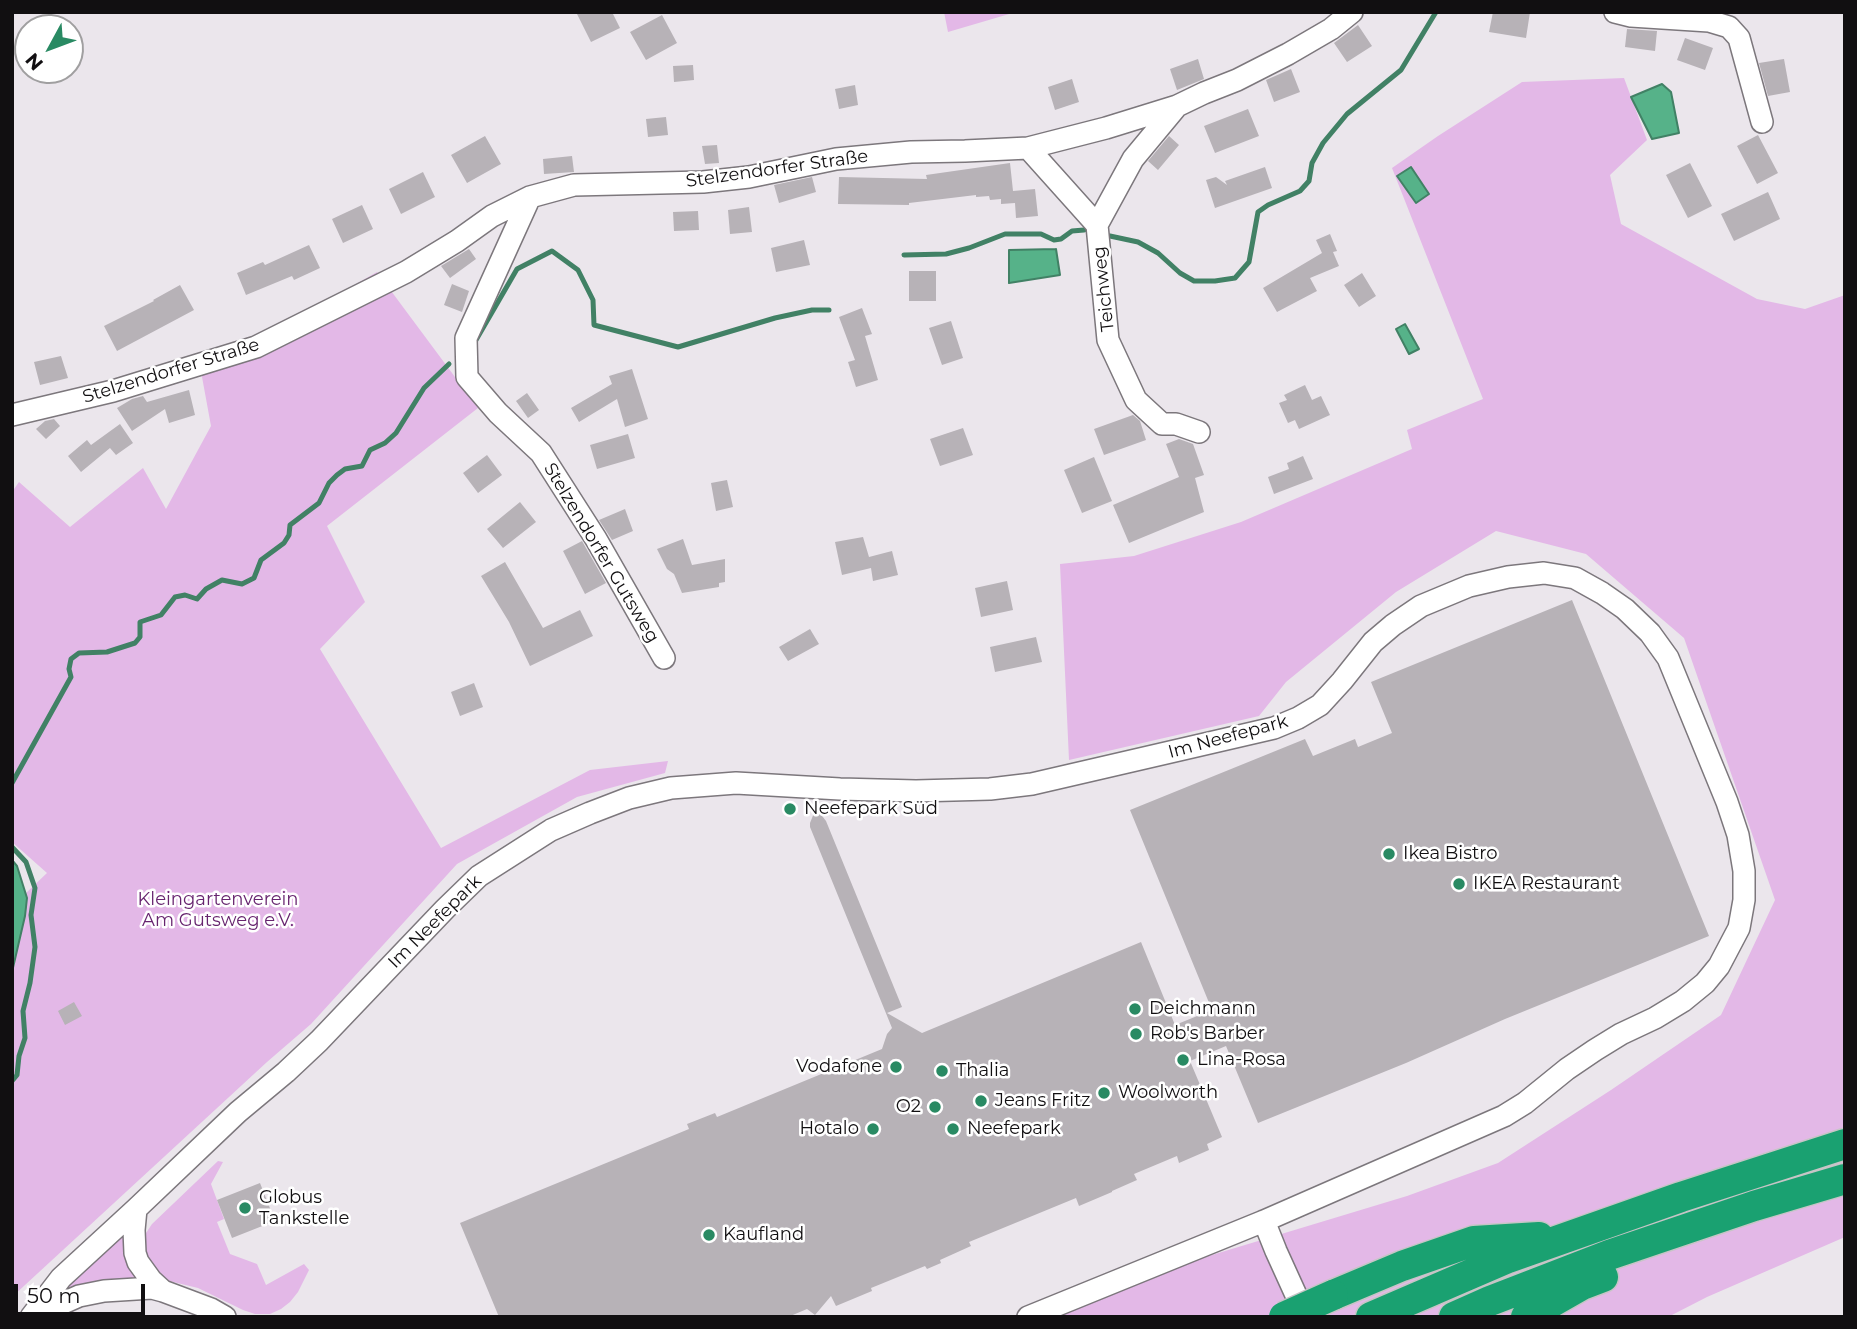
<!DOCTYPE html>
<html>
<head>
<meta charset="utf-8">
<style>
  body { margin:0 }
  #map { position:relative; width:1857px; height:1329px; overflow:hidden; background:#ebe6ec; font-family:Montserrat,sans-serif }
  canvas { display:block }
  .frame { position:absolute; inset:0; border:14px solid #110f11; pointer-events:none }
  .north { position:absolute; left:14px; top:14px; width:70px; height:70px; box-sizing:border-box; background:#fff; border:2px solid #a09fa0; border-radius:50%; rotate:229deg; font-size:19px; font-weight:700; line-height:28px; text-align:center; color:#110f11 }
  .north::after { content:''; display:block; margin:auto; width:24px; height:32px; background:#298a63; clip-path:polygon(50% 0,100% 100%,50% 72%,0 100%) }
  .scale { position:absolute; left:14px; top:1284px; width:131px; height:32px; box-sizing:border-box; border:4px solid #110f11; border-top:0; padding-left:9px; font-size:21px; line-height:24px; white-space:nowrap; color:#110f11; -webkit-text-stroke:5px #fff; paint-order:stroke }
</style>
</head>
<body>
<div id="map">
<canvas width="1857" height="1329"></canvas>
<div class="frame"></div>
<div class="north">N</div>
<div class="scale">50 m</div>
</div>
<script>
const ctx = document.querySelector('canvas').getContext('2d');
ctx.lineJoin = 'round';
function paint(path, color) {
  ctx.fillStyle = color;
  ctx.fill(path, 'evenodd');
}
function shape(rows) {
  const path = new Path2D();
  for (const r of rows) {
    path.moveTo(r[0], r[1]);
    for (let i = 2; i < r.length; i += 2) path.lineTo(r[i], r[i + 1]);
  }
  return path;
}
function strokePath(path, color, width, dash) {
  ctx.strokeStyle = color;
  ctx.lineWidth = width;
  ctx.lineCap = dash ? 'butt' : 'round';
  ctx.setLineDash(dash || []);
  ctx.stroke(path);
}
function write(font, color, halo, rows, align = 'center') {
  ctx.font = font + ' Montserrat,sans-serif';
  ctx.lineWidth = 5;
  ctx.setLineDash([]);
  ctx.textBaseline = 'middle';
  ctx.strokeStyle = halo;
  ctx.fillStyle = color;
  for (const [text, x, y, turn = 0] of rows) {
    ctx.save();
    ctx.translate(x, y);
    ctx.rotate((+turn || 0) * Math.PI / 180);
    ctx.textAlign = isNaN(turn) ? turn : align;
    if (halo) ctx.strokeText(text, 0, 0);
    ctx.fillText(text, 0, 0);
    ctx.restore();
  }
}
paint(shape([
  [944,12,1016,12,948,32],
  [1624,78,1647,140,1610,175,1621,224,1757,299,1805,309,1845,295,1845,1237,1707,1297,1668,1317,1044,1317,1202,1258,1407,1196,1498,1163,1611,1090,1721,1015,1775,900,1684,638,1586,554,1496,531,1396,592,1286,682,1259,716,1069,760,1060,564,1134,556,1241,522,1412,449,1407,430,1483,399,1392,168,1438,136,1522,82],
  [377,272,478,408,327,526,365,602,320,649,441,848,590,770,668,761,665,773,577,797,457,864,311,1024,267,1062,12,1297,12,962,26,893,47,873,12,842,12,492,19,482,70,527,143,468,166,509,211,426,198,355,269,334],
  [218,1161,223,1162,211,1184,224,1219,217,1222,230,1254,257,1264,266,1285,304,1264,309,1270,298,1292,290,1302,281,1309,270,1314,255,1314,243,1310,198,1288,165,1280,146,1259,143,1246,146,1233,152,1224],
  [129,1229,139,1280,52,1300]
]), '#e3b8e7');
const water = shape([
  [1662,84,1671,92,1679,133,1652,139,1631,97,1662,84],
  [1411,167,1429,194,1416,203,1397,176,1411,167],
  [1056,249,1060,275,1009,283,1009,250,1056,249],
  [1405,324,1419,349,1409,354,1396,329,1405,324],
  [12,860,17,866,27,898,25,916,12,972,12,860]
]);
paint(water, '#56b289');
strokePath(water, '#418165', 2);
strokePath(shape([
  [1110,236,1138,242,1158,253,1180,273,1194,281,1215,281,1235,278,1249,262,1258,212,1268,205,1300,191,1309,181,1312,163,1323,143,1347,114,1401,70,1436,12],
  [904,255,946,254,969,248,1005,234,1041,234,1054,240,1061,239,1072,231,1084,230],
  [476,340,517,269,552,251,578,270,593,300,594,325,678,347,775,318,812,310,829,310],
  [12,783,71,677,69,669,71,659,79,653,107,652,135,643,140,637,140,622,161,615,175,597,185,595,197,599,206,589,222,580,242,584,254,578,261,560,284,543,289,535,290,525,319,503,329,483,337,475,345,469,362,466,370,450,385,443,396,433,424,388,449,364],
  [12,847,26,862,35,888,31,915,35,947,30,983,23,1011,25,1038,19,1056,17,1075,12,1081]
]), '#418165', 5);
paint(shape([
  [576,12,612,12,620,28,591,42],
  [1493,12,1530,12,1526,38,1489,32],
  [662,15,677,43,646,60,630,32],
  [1358,25,1372,46,1347,62,1334,43],
  [1627,29,1657,31,1655,51,1625,47],
  [1685,38,1713,48,1705,70,1677,60],
  [1198,59,1204,79,1177,90,1170,69],
  [1784,59,1790,92,1768,96,1759,63],
  [693,65,694,80,674,82,673,66],
  [1291,69,1300,92,1274,102,1266,80],
  [1072,79,1079,102,1055,110,1048,87],
  [855,85,858,105,839,109,835,89],
  [1248,109,1259,136,1215,153,1204,126],
  [666,117,668,135,648,137,646,119],
  [1758,135,1778,173,1757,184,1737,146],
  [485,136,501,164,467,183,451,155],
  [1169,136,1179,145,1158,170,1148,161],
  [717,145,719,163,705,164,702,146],
  [572,156,574,172,544,174,543,159],
  [1010,163,1013,191,1035,189,1038,216,1016,218,1015,203,1001,204,1001,199,990,200,989,196,976,197,976,195,909,203,909,205,838,204,839,177,927,179,926,175],
  [1690,163,1712,206,1688,218,1666,175],
  [1265,167,1272,188,1215,208,1206,180,1216,177,1227,185,1225,181],
  [423,172,435,197,401,214,389,189],
  [812,177,816,192,779,203,774,185],
  [1768,192,1780,219,1734,241,1721,214],
  [362,205,373,229,343,243,332,219],
  [749,207,752,232,730,234,728,210],
  [698,211,699,230,674,231,673,212],
  [1330,234,1337,251,1333,252,1339,266,1310,278,1317,291,1277,312,1263,288,1322,253,1316,240],
  [804,240,810,265,776,272,771,248],
  [309,245,320,268,294,280,292,276,246,295,237,273,263,262,265,265],
  [469,249,476,259,450,278,441,266],
  [909,271,936,271,936,301,909,301],
  [1362,273,1376,296,1359,307,1344,285],
  [452,284,469,291,462,312,444,305],
  [180,285,194,310,117,351,104,326,154,301,153,300],
  [862,308,872,334,865,336,878,380,856,387,848,362,855,360,839,317],
  [951,321,963,358,942,365,929,328],
  [61,356,68,378,40,385,34,362],
  [632,369,648,419,625,427,617,399,579,422,571,408,612,384,609,376],
  [1305,385,1312,400,1321,396,1330,415,1299,429,1295,420,1288,423,1279,403,1287,400,1284,395],
  [189,390,195,415,169,423,165,409,132,431,117,408,132,399,143,396,147,402],
  [527,393,539,410,528,418,516,401],
  [1133,415,1140,421,1146,440,1104,455,1094,429],
  [54,419,60,426,46,439,36,429,45,421],
  [120,424,133,443,116,455,110,448,81,472,68,456,87,440,91,445],
  [963,428,973,455,940,466,930,439],
  [628,434,635,458,597,469,590,445],
  [1179,439,1193,444,1204,475,1195,478,1204,512,1129,543,1113,505,1179,477,1166,444],
  [487,455,502,475,478,493,463,473],
  [1303,456,1313,479,1274,494,1268,477,1289,469,1287,463],
  [1094,457,1112,501,1082,513,1064,470],
  [727,480,733,507,716,511,711,483],
  [520,502,536,522,503,548,487,529],
  [625,509,633,531,612,540,599,520],
  [863,537,869,557,892,551,898,575,873,581,871,568,842,575,835,542],
  [683,539,692,565,725,559,725,582,719,583,719,587,682,593,674,574,667,569,657,549],
  [582,541,606,583,585,594,563,551],
  [505,562,543,628,580,610,593,636,530,666,509,622,481,576],
  [1007,581,1013,610,981,617,975,588],
  [1572,600,1709,936,1505,1019,1406,1063,1258,1123,1226,1046,1190,1061,1222,1137,1207,1144,1209,1150,1179,1163,1177,1156,1134,1174,1137,1180,1112,1191,1112,1192,1079,1206,1076,1198,969,1242,971,1246,940,1260,941,1263,927,1269,925,1266,876,1286,871,1288,872,1291,836,1306,831,1296,815,1315,807,1309,788,1317,499,1317,460,1223,689,1129,687,1124,715,1113,717,1117,882,1049,887,1034,892,1028,810,827,810,823,816,808,826,821,902,1007,887,1013,922,1033,1141,942,1175,1025,1212,1010,1130,810,1305,739,1313,756,1355,739,1358,747,1392,733,1371,682],
  [810,629,819,644,788,661,779,647],
  [1036,637,1042,662,995,672,990,647],
  [474,683,483,707,460,716,451,692],
  [74,1002,82,1016,65,1025,58,1011],
  [260,1183,275,1221,232,1238,217,1200]
]), '#b7b2b7');
const minor = shape([
  [1615,12,1631,16,1709,21,1729,27,1739,38,1762,122],
  [1177,106,1133,159,1097,225,1108,340,1136,400,1162,424,1176,424,1199,432],
  [1028,148,1097,225],
  [530,197,466,338,467,377,498,413,541,453,596,539,664,658],
  [12,415,113,391,256,347,406,272,457,241,492,216,530,197,574,185,703,182,749,177,836,159,911,152,965,151,1028,148,1106,128,1177,106,1204,93,1237,80,1288,54,1331,29,1352,12],
  [136,1209,134,1230,135,1253,138,1262,151,1280,163,1291],
  [1264,1221,1276,1251,1306,1317],
  [34,1316,79,1296,104,1291,152,1288,163,1291,211,1309,225,1317],
  [31,1317,61,1278,136,1209,238,1112,286,1072,319,1041,445,909,479,876,551,830,590,813,629,798,671,788,736,783,840,789,916,791,990,789,1032,784,1274,728,1298,718,1320,705,1342,681,1373,642,1393,625,1421,606,1469,586,1508,577,1544,573,1575,578,1602,593,1625,609,1650,633,1668,658,1727,802,1738,835,1744,871,1744,900,1739,928,1719,966,1705,983,1683,1001,1655,1018,1621,1034,1595,1050,1567,1069,1525,1103,1504,1116,1264,1221,1028,1317]
]);
const highway = shape([
  [1333,1295,1402,1266,1474,1241,1539,1237],
  [1371,1317,1508,1258,1681,1197,1845,1144],
  [1454,1317,1490,1301,1609,1255,1754,1206,1845,1179],
  [1526,1317,1582,1285,1603,1277]
]);
strokePath(minor, '#7c777c', 24);
strokePath(highway, '#c6c5c6', 33);
strokePath(minor, '#fff', 21);
strokePath(highway, '#1aa171', 30);
const highwayBridge = shape([
  [1284,1317,1333,1295]
]);
strokePath(highwayBridge, '#c6c5c6', 33, []);
strokePath(highwayBridge, '#1aa171', 30);
for (const [x, y, r, color] of [
  [790,809,7,"#298a63"],
  [1389,854,7,"#298a63"],
  [1459,884,7,"#298a63"],
  [1135,1009,7,"#298a63"],
  [1136,1034,7,"#298a63"],
  [1183,1060,7,"#298a63"],
  [896,1067,7,"#298a63"],
  [942,1071,7,"#298a63"],
  [1104,1093,7,"#298a63"],
  [981,1101,7,"#298a63"],
  [935,1107,7,"#298a63"],
  [873,1129,7,"#298a63"],
  [953,1129,7,"#298a63"],
  [245,1208,7,"#298a63"],
  [709,1235,7,"#298a63"]
]) {
  const dot = new Path2D();
  dot.arc(x, y, r, 0, 2 * Math.PI);
  ctx.fillStyle = color;
  ctx.fill(dot);
  strokePath(dot, '#fff', 2.5);
}
write('18px', '#110f11', '#fff', [
  ["Stelzendorfer Straße",777,169,-8],
  ["Teichweg",1104,289,-96],
  ["Stelzendorfer Straße",171,371,-17],
  ["Stelzendorfer Gutsweg",601,553,59],
  ["Im Neefepark",1228,737,-15],
  ["Im Neefepark",435,922,-45]
]);
write('18px', '#110f11', '#fff', [
  ["Neefepark Süd",804,809],
  ["Ikea Bistro",1403,854],
  ["IKEA Restaurant",1473,884],
  ["Deichmann",1149,1009],
  ["Rob's Barber",1150,1034],
  ["Lina-Rosa",1197,1060],
  ["Vodafone",882,1067,"right"],
  ["Thalia",956,1071],
  ["Woolworth",1118,1093],
  ["Jeans Fritz",995,1101],
  ["O2",921,1107,"right"],
  ["Hotalo",859,1129,"right"],
  ["Neefepark",967,1129],
  ["Globus",259,1198],
  ["Tankstelle",259,1219],
  ["Kaufland",723,1235]
], 'left');
write('18px', '#67246f', '#fff', [
  ["Kleingartenverein",218,900],
  ["Am Gutsweg e.V.",218,921]
]);
</script>
</body>
</html>
